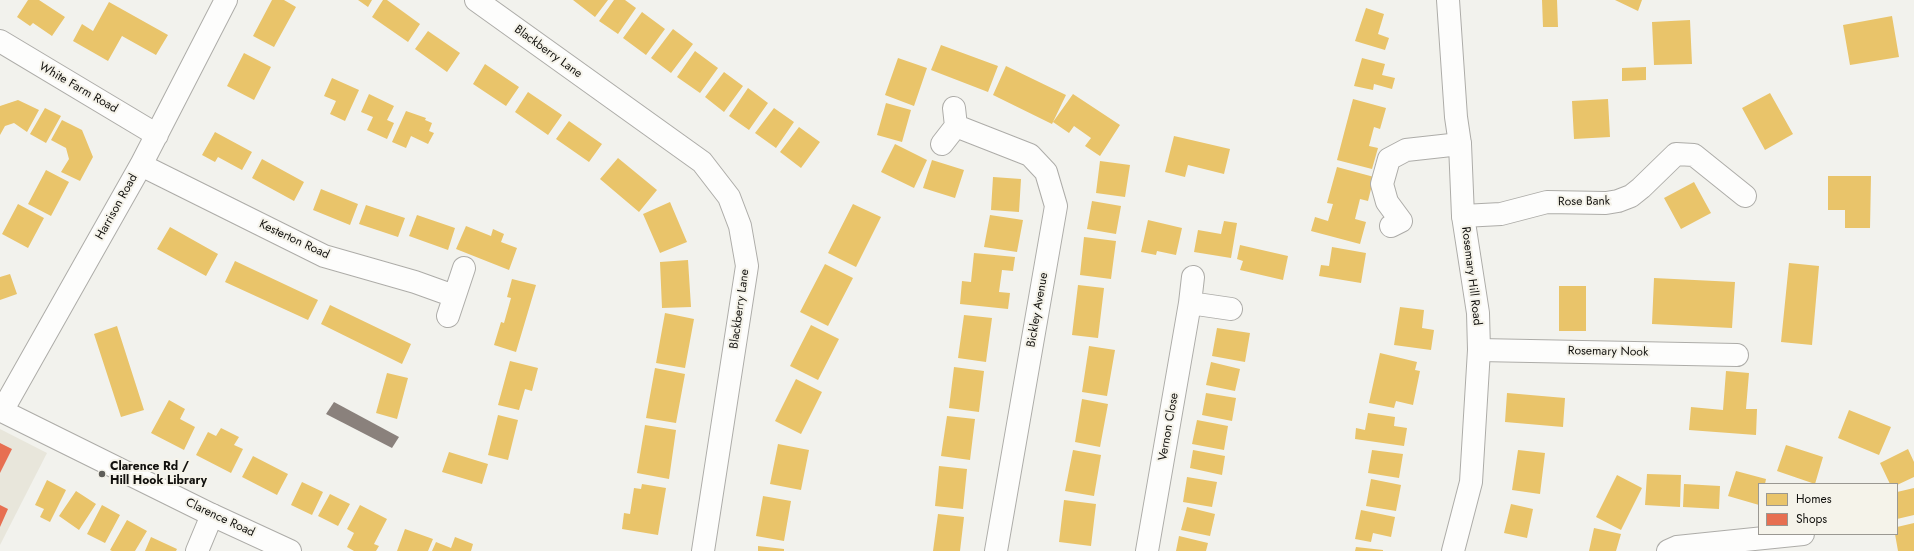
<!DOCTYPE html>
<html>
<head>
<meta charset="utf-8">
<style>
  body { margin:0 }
  #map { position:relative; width:1914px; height:551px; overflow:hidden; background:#f2f2ed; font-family:Jost,sans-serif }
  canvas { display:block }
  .legend { position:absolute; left:1758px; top:483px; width:140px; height:52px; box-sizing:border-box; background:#f5f3ea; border:1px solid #9a9892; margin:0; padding:5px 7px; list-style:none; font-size:12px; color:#11100d }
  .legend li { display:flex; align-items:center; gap:8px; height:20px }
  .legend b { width:20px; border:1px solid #9a9892 }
</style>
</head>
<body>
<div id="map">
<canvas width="1914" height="551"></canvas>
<ul class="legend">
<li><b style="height:11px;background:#e9c46a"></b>Homes</li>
<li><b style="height:11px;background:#e76f51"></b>Shops</li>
</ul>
</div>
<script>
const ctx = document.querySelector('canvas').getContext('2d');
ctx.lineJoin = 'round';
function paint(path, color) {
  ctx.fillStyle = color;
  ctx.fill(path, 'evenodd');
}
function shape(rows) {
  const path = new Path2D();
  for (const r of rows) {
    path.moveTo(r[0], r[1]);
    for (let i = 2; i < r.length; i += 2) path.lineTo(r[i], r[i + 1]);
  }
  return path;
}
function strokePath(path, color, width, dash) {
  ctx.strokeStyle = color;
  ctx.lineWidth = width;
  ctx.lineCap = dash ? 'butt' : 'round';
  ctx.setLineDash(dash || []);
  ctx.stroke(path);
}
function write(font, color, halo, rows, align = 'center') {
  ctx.font = font + ' Jost,sans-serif';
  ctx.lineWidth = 4;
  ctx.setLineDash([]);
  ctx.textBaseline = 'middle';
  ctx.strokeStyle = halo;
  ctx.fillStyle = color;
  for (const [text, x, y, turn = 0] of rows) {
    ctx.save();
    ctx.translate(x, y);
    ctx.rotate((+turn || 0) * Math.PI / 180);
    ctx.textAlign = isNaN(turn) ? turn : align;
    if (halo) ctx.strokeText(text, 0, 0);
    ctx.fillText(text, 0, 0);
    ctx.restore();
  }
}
paint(shape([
  [0,429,47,453,0,545]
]), '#e8e6db');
paint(shape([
  [28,0,39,0,65,17,52,36,33,23,30,26,17,17],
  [272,0,284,0,296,7,274,47,253,36],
  [358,0,372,0,368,7],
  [383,0,387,0,420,24,408,42,372,17],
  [573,0,608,0,595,17],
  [614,0,625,0,636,8,618,34,599,21],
  [1542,0,1557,0,1558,27,1543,27],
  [1615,0,1642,0,1638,11],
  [109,2,168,35,156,55,122,36,108,61,73,41,82,24,93,31],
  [1366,8,1384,14,1378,34,1389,38,1385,50,1355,41],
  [642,12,665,29,646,55,623,38],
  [1892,16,1899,57,1850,65,1843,25],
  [1690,20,1692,64,1654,65,1652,22],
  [673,29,693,44,671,73,651,58],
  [428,31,460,53,447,72,415,49],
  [941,45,998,66,988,92,931,70],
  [695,51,718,68,700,93,677,77],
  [244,53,271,67,254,100,227,86],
  [898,58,927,68,914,106,885,95],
  [1362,58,1385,64,1382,75,1395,78,1392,89,1374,84,1373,90,1354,86],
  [485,64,519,87,506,106,473,84],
  [1006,66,1066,95,1052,124,993,95],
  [1646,67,1646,80,1622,81,1622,68],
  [724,72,743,86,724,112,705,97],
  [332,78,359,90,345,121,330,114,336,101,324,96],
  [748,88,768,103,749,130,729,116],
  [528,92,562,115,548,135,515,112],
  [1770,93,1793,134,1765,150,1742,108],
  [369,94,394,106,387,120,394,123,387,139,367,130,373,117,361,112],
  [1073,94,1120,125,1100,156,1085,146,1091,138,1074,126,1069,133,1053,122],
  [1353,99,1386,108,1380,129,1374,127,1369,146,1378,148,1372,169,1337,160],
  [1608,99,1610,137,1574,139,1572,101],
  [18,100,39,110,27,132,14,123,5,126,0,135,0,106],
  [886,103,911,110,902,142,877,135],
  [45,108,61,116,46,143,30,134],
  [774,108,794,122,776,148,755,133],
  [406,111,426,118,425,120,432,123,429,131,434,133,428,144,411,136,406,148,392,142],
  [62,120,82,130,93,157,80,181,61,172,69,159,66,148,51,140],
  [569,121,602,144,589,162,556,139],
  [799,127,820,142,801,168,780,152],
  [215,132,252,152,242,170,218,157,215,162,202,155],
  [1174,136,1230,149,1224,174,1188,165,1185,177,1165,172],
  [895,144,927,160,914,188,881,172],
  [618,158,657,190,639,212,600,179],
  [262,159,304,182,294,201,252,178],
  [932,160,964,170,955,198,923,188],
  [1100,161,1130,165,1125,197,1096,193],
  [1337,167,1374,177,1368,201,1360,199,1355,219,1366,222,1360,244,1311,231,1315,217,1328,221,1333,204,1327,203],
  [46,170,69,182,51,216,28,204],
  [1828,176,1871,176,1870,228,1845,228,1845,210,1828,210],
  [993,177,1021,179,1019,212,991,210],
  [1694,182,1711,213,1681,229,1664,198],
  [321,189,358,204,350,225,313,210],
  [1092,201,1121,206,1116,234,1087,229],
  [670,202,687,242,660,253,643,214],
  [18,204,44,218,28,248,2,234],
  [853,204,881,217,856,267,828,253],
  [366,205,405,218,398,237,359,224],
  [417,215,455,228,448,250,409,236],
  [990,215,1023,220,1017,252,984,247],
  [1148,220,1182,228,1176,255,1157,251,1156,255,1141,252],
  [1224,221,1237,223,1231,258,1194,252,1198,230,1221,234],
  [466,226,491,236,493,229,504,234,501,242,517,248,509,270,456,249],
  [170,227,218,254,206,276,157,249],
  [1084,237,1116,241,1111,279,1080,275],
  [1240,245,1288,256,1283,280,1240,270,1243,261,1237,259],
  [1332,247,1366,253,1361,283,1319,276,1321,265,1329,266],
  [974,253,1015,257,1013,271,1002,270,999,292,1010,293,1008,309,960,304,962,281,971,282],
  [688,260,691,307,662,308,660,262],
  [235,261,318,300,308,320,225,282],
  [1789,263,1819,266,1812,345,1781,342],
  [825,264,853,278,828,326,800,312],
  [10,274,17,294,0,300,0,277],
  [1654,278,1735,282,1732,328,1652,324],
  [512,279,536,285,516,352,494,345,501,322,504,323,511,298,507,297],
  [1078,285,1104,288,1098,338,1072,335],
  [1559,286,1586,286,1586,331,1559,331],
  [330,305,411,344,402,364,321,324],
  [1400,307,1424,310,1422,328,1434,330,1431,350,1394,345],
  [665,313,694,319,685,368,656,363],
  [964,315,992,318,986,362,958,358],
  [811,325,839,339,818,380,790,366],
  [117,326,144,410,121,417,94,334],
  [1217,328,1250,333,1245,362,1212,356],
  [1089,346,1115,350,1107,396,1082,392],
  [1380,353,1417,362,1415,370,1420,371,1413,405,1396,401,1394,408,1369,403],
  [510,361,538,368,532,391,525,389,519,410,498,405],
  [1211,362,1240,369,1235,391,1206,385],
  [954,367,984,371,979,412,949,408],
  [655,368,685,374,676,423,646,418],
  [1726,371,1749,373,1746,409,1757,409,1756,435,1689,430,1691,407,1723,410],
  [387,373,408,378,397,419,376,413],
  [796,379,822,392,801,434,775,421],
  [1206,393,1236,398,1232,421,1202,415],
  [1507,393,1565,398,1563,427,1505,422],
  [1082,399,1108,404,1100,447,1075,442],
  [169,400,185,409,180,419,195,427,184,450,151,433],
  [1849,410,1891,427,1879,455,1838,438],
  [1368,413,1395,417,1394,426,1407,428,1404,446,1355,439,1356,428,1365,430],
  [498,415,518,420,508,460,488,455],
  [947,416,975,419,970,460,941,456],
  [1197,420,1228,426,1224,450,1192,444],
  [645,425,676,430,669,479,637,473],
  [221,428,239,437,234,445,243,449,231,473,196,455,208,432,216,436],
  [778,444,809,450,801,490,770,484],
  [1786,445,1823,457,1815,484,1777,471],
  [1908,449,1914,462,1914,477,1897,485,1890,484,1880,463],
  [1073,450,1101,455,1094,496,1065,491],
  [1193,450,1225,456,1222,475,1190,468],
  [1372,450,1403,454,1399,478,1368,473],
  [1518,450,1545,453,1540,494,1512,490],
  [449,452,488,464,482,484,442,472],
  [253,456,288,474,277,495,242,477],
  [939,466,967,469,963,509,935,506],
  [1736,471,1766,479,1765,484,1759,484,1759,505,1728,496],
  [1647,474,1681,475,1680,507,1645,505],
  [1617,475,1642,488,1621,530,1596,517],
  [1187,477,1217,482,1212,507,1183,502],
  [1371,479,1401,485,1396,511,1366,506],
  [47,480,66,490,50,522,40,517,44,509,35,505],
  [302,482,323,492,312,515,291,505],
  [642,484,666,488,658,535,622,529,624,513,630,514,634,488,641,489],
  [1684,484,1720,486,1719,509,1683,507],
  [1914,488,1914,515,1897,519,1897,492],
  [76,491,96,504,79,530,59,516],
  [330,494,350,504,338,526,318,516],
  [763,496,791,501,784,541,756,536],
  [1064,500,1096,504,1091,546,1059,542],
  [1511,504,1533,509,1527,538,1504,533],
  [102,505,120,515,105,543,87,534],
  [360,505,387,519,374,544,379,546,376,551,354,551,347,547,354,533,347,529],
  [1187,507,1215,514,1210,536,1181,530],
  [1361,510,1395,517,1391,537,1373,533,1371,542,1355,539],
  [938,514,964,517,960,551,933,551],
  [127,520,147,531,135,551,112,551,110,550],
  [1914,523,1914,551,1898,551,1895,534,1897,534,1897,527],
  [1594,528,1621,534,1616,551,1589,551],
  [405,529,433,539,428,551,397,551],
  [1179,536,1208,543,1206,551,1176,551],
  [151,537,177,549,176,551,145,551],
  [455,537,473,544,471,551,432,551,436,542,451,548],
  [758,546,784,549,784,551,758,551],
  [1356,547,1383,550,1383,551,1355,551]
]), '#e9c46a');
paint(shape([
  [0,443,12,449,0,473],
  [0,505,8,509,0,527]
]), '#e76f51');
paint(shape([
  [334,402,399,437,392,448,326,414]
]), '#8a817c');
const street = shape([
  [476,0,702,162,729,197,740,226,747,266,703,551],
  [0,41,157,135],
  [956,126,1030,155,1046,172,1056,206,996,551],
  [942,144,956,126,954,108],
  [141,165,324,256,415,282,454,296],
  [1463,216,1501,214,1547,202,1606,203,1618,201,1631,196,1641,188,1676,154,1694,155,1745,196],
  [1391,226,1401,221,1387,202,1382,184,1389,159,1406,150,1460,144],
  [1193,277,1190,303,1231,309],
  [448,316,464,268],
  [1479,350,1737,355],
  [2,411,141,165,226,0],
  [197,551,212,515],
  [1147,551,1190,303],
  [1668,551,1677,547,1803,534]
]);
const secondary = shape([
  [1448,0,1456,117,1460,144,1463,216,1478,313,1479,350,1471,482,1453,551],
  [0,410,212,515,290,551]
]);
strokePath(street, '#adaca8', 24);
strokePath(secondary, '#adaca8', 24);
strokePath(street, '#fdfdfc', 22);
strokePath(secondary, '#fdfdfc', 22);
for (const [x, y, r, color] of [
  [102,474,4,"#605f5b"]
]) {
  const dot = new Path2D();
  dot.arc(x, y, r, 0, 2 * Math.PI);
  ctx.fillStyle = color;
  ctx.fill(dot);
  strokePath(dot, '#f5f3ea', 1.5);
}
write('12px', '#11100d', '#f5f3ea', [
  ["Blackberry Lane",548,52,36],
  ["White Farm Road",78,88,30],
  ["Rose Bank",1584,202,-1],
  ["Harrison Road",117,207,-61],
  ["Kesterton Road",294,240,25],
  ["Rosemary Hill Road",1471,276,83],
  ["Blackberry Lane",740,309,-82],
  ["Bickley Avenue",1038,310,-80],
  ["Rosemary Nook",1608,352,1],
  ["Vernon Close",1169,427,-80],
  ["Clarence Road",220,518,25]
]);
write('bold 12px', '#11100d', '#f5f3ea', [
  ["Clarence Rd /",110,467],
  ["Hill Hook Library",110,481]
], 'left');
</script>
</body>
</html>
